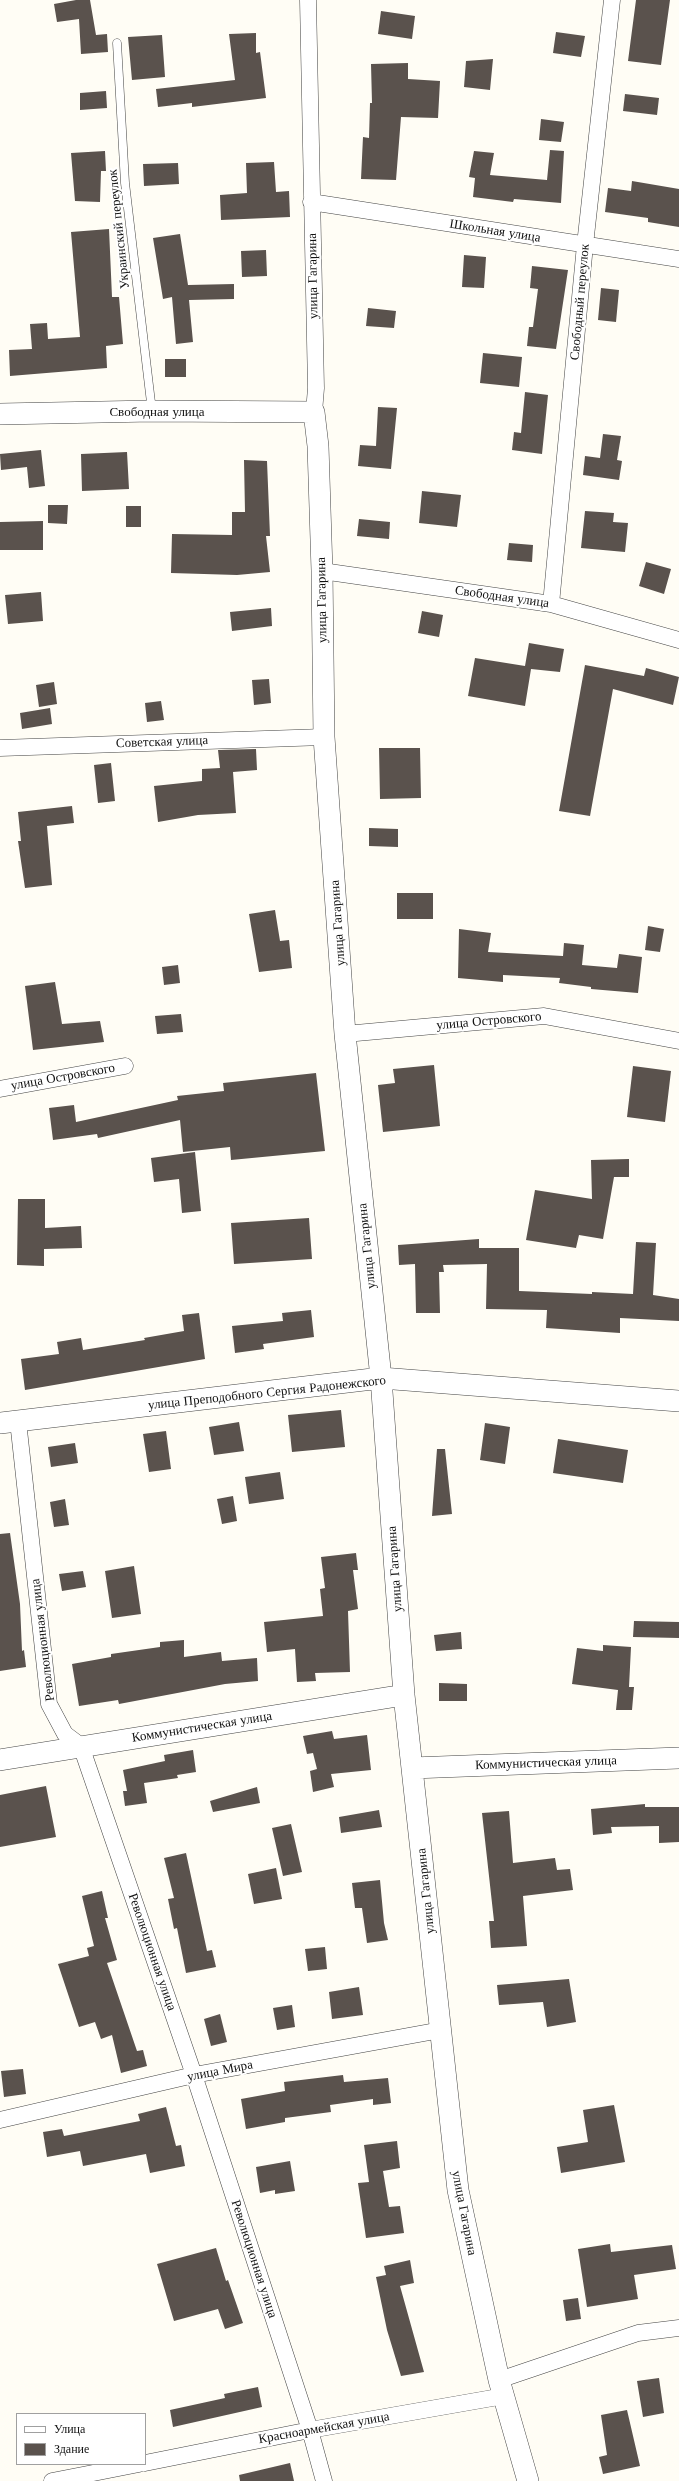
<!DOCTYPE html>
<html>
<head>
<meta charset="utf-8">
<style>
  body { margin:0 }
  #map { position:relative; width:679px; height:2481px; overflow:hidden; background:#fffdf5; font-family:"Libre Baskerville",serif }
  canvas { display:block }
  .legend { position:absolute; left:16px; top:2413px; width:130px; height:52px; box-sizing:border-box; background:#fff; border:1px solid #a0a0a0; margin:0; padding:5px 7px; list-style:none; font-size:12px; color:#111 }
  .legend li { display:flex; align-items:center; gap:8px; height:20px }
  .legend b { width:20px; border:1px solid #a0a0a0 }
</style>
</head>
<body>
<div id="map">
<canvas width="679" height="2481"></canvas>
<ul class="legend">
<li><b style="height:5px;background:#fff"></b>Улица</li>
<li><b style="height:11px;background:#5a524d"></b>Здание</li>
</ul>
</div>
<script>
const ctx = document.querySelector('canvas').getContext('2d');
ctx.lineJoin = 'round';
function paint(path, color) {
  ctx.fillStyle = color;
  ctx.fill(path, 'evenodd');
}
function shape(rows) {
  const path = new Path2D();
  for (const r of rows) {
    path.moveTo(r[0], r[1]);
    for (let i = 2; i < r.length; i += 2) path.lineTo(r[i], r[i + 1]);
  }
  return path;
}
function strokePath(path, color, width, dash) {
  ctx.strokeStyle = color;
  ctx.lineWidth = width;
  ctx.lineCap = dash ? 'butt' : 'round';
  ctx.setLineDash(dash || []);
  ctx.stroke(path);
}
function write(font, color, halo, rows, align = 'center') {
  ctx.font = font + ' "Libre Baskerville",serif';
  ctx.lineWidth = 4;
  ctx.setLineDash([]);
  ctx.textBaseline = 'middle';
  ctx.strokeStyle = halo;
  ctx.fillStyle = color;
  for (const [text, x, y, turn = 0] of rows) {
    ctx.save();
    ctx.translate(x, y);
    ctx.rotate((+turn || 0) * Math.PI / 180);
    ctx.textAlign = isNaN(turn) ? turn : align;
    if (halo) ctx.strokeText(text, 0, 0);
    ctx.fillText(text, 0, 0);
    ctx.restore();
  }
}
paint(shape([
  [76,0,90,0,96,35,107,34,108,52,81,54,79,19,57,22,54,4],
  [636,0,670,0,661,65,628,61],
  [381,11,415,16,412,39,378,34],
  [556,32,585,36,581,57,553,53],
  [256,33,256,53,260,52,266,98,192,107,192,103,158,107,156,89,235,80,229,34],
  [162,35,165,77,132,80,128,37],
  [493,59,490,90,464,87,466,61],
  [408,63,408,79,440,81,438,118,401,117,396,180,361,179,363,137,369,138,370,103,372,103,371,64],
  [106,91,107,108,80,110,80,93],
  [625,94,659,98,657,115,623,111],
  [541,119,564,122,561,142,539,140],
  [550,150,564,151,561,203,514,199,513,202,473,197,475,178,469,177,474,151,494,153,490,175,547,180],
  [105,151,106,171,101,171,100,202,75,201,71,153],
  [274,162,276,192,289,191,290,217,221,220,220,195,247,193,246,163],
  [178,163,179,184,144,186,143,164],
  [632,181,679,189,679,227,648,222,648,218,605,212,608,188,631,191],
  [109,229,112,297,119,297,123,344,106,346,107,368,10,376,9,350,32,349,30,324,47,323,48,339,80,337,71,232],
  [180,234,188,285,234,284,234,299,189,300,193,342,176,344,172,297,163,299,153,238],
  [266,250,267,276,242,277,241,251],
  [464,255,486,257,484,288,462,287],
  [532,266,568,270,556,349,527,346,529,327,533,327,538,289,530,288],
  [601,288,619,290,616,322,598,320],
  [368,308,396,311,394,328,366,326],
  [483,353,522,357,519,387,480,383],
  [165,359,186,359,186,377,165,377],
  [525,392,548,395,542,454,512,450,514,432,521,433],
  [378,407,397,408,391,469,358,466,360,445,376,446],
  [603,434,621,436,617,460,622,461,619,480,583,475,585,456,600,458],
  [41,450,45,486,29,488,27,467,1,470,0,454],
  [127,452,129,489,82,491,81,454],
  [244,460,267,461,270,536,266,536,270,572,237,575,171,573,172,534,232,535,232,512,245,512],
  [422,491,461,495,457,527,419,523],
  [48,505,68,505,67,524,48,523],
  [126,506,141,506,141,527,126,527],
  [585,511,614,513,613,522,628,523,625,552,581,548],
  [359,519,390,522,389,539,357,536],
  [43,521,43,550,0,550,0,522],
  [509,543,533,545,532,562,507,560],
  [646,562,671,569,664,594,639,586],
  [41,592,43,621,8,624,5,595],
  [271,608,272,626,232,631,230,612],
  [422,611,443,615,439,637,418,633],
  [529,643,564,649,560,672,531,669,525,706,468,696,475,658,525,666],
  [585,665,644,676,646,668,679,677,673,705,613,689,590,816,559,811],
  [269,679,271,703,254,705,252,680],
  [54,682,57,704,39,707,36,685],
  [161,701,164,720,147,722,145,703],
  [50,708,52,724,22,729,20,713],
  [379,748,420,748,421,798,380,799],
  [256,749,257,770,233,772,236,813,198,815,158,822,154,786,202,781,202,769,220,768,218,750],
  [111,763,115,801,98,803,94,765],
  [72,806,74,823,47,826,52,885,25,888,18,841,21,841,18,812],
  [369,828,398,829,398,847,369,846],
  [397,893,433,893,433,919,397,919],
  [275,910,280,941,289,940,292,968,259,972,249,914],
  [648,926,664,929,660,952,645,950],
  [459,929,491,933,488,952,563,956,564,943,584,945,582,965,617,968,619,954,642,957,638,993,591,989,591,987,559,983,560,978,503,975,503,982,458,978],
  [178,965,180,983,164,985,162,967],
  [55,982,62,1024,100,1021,104,1042,33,1050,25,986],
  [181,1014,183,1032,157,1034,155,1016],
  [434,1065,440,1126,383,1132,378,1085,395,1083,393,1069],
  [633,1066,671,1071,665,1122,627,1117],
  [316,1073,325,1151,231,1160,230,1147,183,1152,180,1120,98,1138,97,1134,53,1140,49,1108,74,1105,76,1122,178,1100,177,1096,224,1091,223,1083],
  [195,1152,201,1211,182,1213,179,1179,154,1182,151,1158],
  [629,1159,629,1177,614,1177,603,1239,579,1235,576,1248,526,1240,535,1190,592,1199,591,1160],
  [18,1199,45,1199,45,1228,81,1226,82,1248,44,1249,44,1266,17,1265],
  [309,1218,312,1259,234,1264,231,1223],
  [479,1239,479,1248,519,1248,519,1291,592,1294,592,1292,633,1294,636,1242,656,1243,653,1295,679,1299,679,1321,620,1318,620,1333,546,1328,547,1310,486,1309,487,1264,443,1265,444,1272,439,1272,440,1313,416,1313,415,1264,399,1265,398,1245],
  [311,1310,314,1337,263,1344,264,1349,235,1353,232,1326,283,1321,282,1313],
  [199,1313,205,1359,25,1390,21,1359,59,1354,57,1342,81,1338,83,1350,145,1340,144,1338,184,1331,182,1315],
  [341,1410,345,1447,292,1452,288,1415],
  [239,1422,244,1451,214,1455,209,1427],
  [485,1423,510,1427,505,1464,480,1460],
  [166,1431,171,1469,149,1472,143,1434],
  [558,1439,628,1450,623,1483,553,1473],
  [75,1443,78,1463,51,1467,48,1447],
  [437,1449,445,1449,452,1514,432,1516],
  [280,1472,284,1499,249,1504,245,1477],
  [233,1496,237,1521,222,1524,217,1499],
  [65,1499,69,1525,54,1527,50,1502],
  [10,1533,20,1604,22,1651,24,1650,26,1667,0,1671,0,1534],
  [356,1553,358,1570,353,1570,358,1609,348,1611,350,1672,315,1673,316,1681,297,1682,295,1649,267,1652,264,1622,323,1616,320,1589,325,1588,321,1557],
  [134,1566,141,1614,112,1618,105,1571],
  [83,1571,86,1587,62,1591,59,1574],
  [634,1621,679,1622,679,1638,633,1637],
  [461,1632,462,1649,436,1651,434,1635],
  [184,1640,184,1657,221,1652,222,1661,257,1658,258,1681,225,1684,119,1704,118,1700,79,1706,72,1664,111,1657,111,1654,160,1647,160,1642],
  [603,1645,631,1647,629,1687,634,1687,632,1710,616,1710,618,1690,572,1684,577,1648,603,1651],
  [439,1683,467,1684,467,1701,439,1701],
  [332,1731,334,1739,367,1735,371,1770,331,1774,334,1787,313,1792,310,1771,317,1769,313,1753,307,1754,303,1736],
  [193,1750,196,1772,177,1775,178,1778,144,1783,147,1803,125,1806,123,1791,127,1791,123,1770,165,1761,164,1755],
  [46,1786,56,1837,0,1847,0,1795],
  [257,1787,260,1803,213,1812,210,1801],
  [645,1804,645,1807,679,1807,679,1842,659,1843,659,1826,611,1827,612,1833,593,1835,591,1809],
  [379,1810,382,1827,341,1833,339,1817],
  [509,1811,513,1863,555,1858,557,1870,570,1869,573,1890,523,1896,527,1946,491,1948,489,1921,494,1921,482,1813],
  [291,1824,302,1872,283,1876,272,1828],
  [186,1853,207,1951,212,1950,216,1967,186,1973,177,1928,174,1929,168,1899,174,1898,164,1858],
  [276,1868,282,1899,254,1904,248,1874],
  [380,1880,384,1923,388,1940,367,1943,362,1908,355,1908,352,1883],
  [102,1891,108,1918,105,1918,117,1960,107,1963,137,2051,143,2050,147,2066,121,2073,112,2035,101,2039,95,2022,79,2027,58,1964,89,1956,87,1948,94,1946,82,1896],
  [325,1947,327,1969,308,1971,305,1949],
  [569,1979,576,2022,547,2027,543,2002,499,2005,497,1985],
  [359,1987,363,2015,332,2019,329,1992],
  [292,2005,295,2027,277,2030,273,2008],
  [220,2014,227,2042,211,2046,204,2019],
  [23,2069,26,2094,4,2097,1,2071],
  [343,2075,344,2082,388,2078,391,2103,373,2105,373,2099,330,2105,331,2112,285,2118,285,2122,246,2129,241,2099,285,2091,284,2082],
  [614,2105,625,2162,561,2173,557,2147,588,2142,583,2110],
  [166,2107,176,2146,181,2145,185,2166,150,2173,146,2154,83,2166,80,2151,47,2157,43,2132,62,2129,64,2136,140,2121,138,2114],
  [397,2141,400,2168,383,2171,389,2207,400,2206,404,2233,366,2238,358,2183,369,2182,364,2145],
  [290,2161,295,2191,275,2194,275,2190,260,2193,256,2167],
  [610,2244,611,2252,672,2245,676,2269,634,2275,638,2299,587,2307,578,2249],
  [216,2248,226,2281,228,2280,243,2323,225,2329,218,2309,174,2321,157,2264],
  [410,2260,414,2283,400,2286,424,2372,401,2376,387,2330,376,2277,386,2275,384,2266],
  [578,2298,581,2319,566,2321,563,2300],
  [659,2378,664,2413,643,2417,637,2381],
  [258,2387,262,2407,173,2427,170,2410,225,2398,224,2394],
  [627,2410,640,2466,603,2474,599,2457,607,2455,601,2415],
  [290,2463,294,2481,240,2481,239,2475]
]), '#5a524d');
const service = shape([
  [117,43,125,183,152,411]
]);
const minor = shape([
  [308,0,316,388,314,412],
  [311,202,679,259],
  [322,571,551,604,679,640],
  [551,604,585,245,612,0],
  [0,748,324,737],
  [345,1034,544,1016,679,1041],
  [0,1089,125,1066],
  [18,1421,49,1704,65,1734,81,1746,194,2075,310,2430,324,2481],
  [0,2120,194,2075,441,2030],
  [499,2380,638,2333,679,2328],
  [145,2463,310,2430,504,2396],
  [52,2481,139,2464]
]);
const tertiary = shape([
  [0,414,152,411,314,412,318,446,322,571,324,737,345,1034,381,1378,404,1695,458,2190,499,2380,528,2481],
  [0,1423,381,1378,679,1401],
  [0,1760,404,1695],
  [412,1768,679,1758]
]);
strokePath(service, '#444', 9);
strokePath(minor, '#444', 17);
strokePath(tertiary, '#444', 22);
strokePath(service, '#fff', 8);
strokePath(minor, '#fff', 16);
strokePath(tertiary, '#fff', 21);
write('13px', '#111', '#fff', [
  ["Украинский переулок",119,229,-96],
  ["Школьная улица",495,231,9],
  ["улица Гагарина",313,276,-91],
  ["Свободный переулок",580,302,-85],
  ["Свободная улица",157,412],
  ["Свободная улица",502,597,8],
  ["улица Гагарина",322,600,-91],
  ["Советская улица",162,742,-2],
  ["улица Гагарина",338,923,-94],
  ["улица Островского",489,1021,-5],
  ["улица Островского",63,1077,-10],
  ["улица Гагарина",367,1246,-96],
  ["улица Преподобного Сергия Радонежского",267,1393,-6],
  ["улица Гагарина",395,1569,-94],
  ["Революционная улица",43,1640,-97],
  ["Коммунистическая улица",202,1727,-9],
  ["Коммунистическая улица",546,1763,-2],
  ["улица Гагарина",426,1891,-96],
  ["Революционная улица",152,1952,71],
  ["улица Мира",220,2071,-11],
  ["улица Гагарина",464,2213,79],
  ["Революционная улица",254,2259,72],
  ["Красноармейская улица",324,2428,-10]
]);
</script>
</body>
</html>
